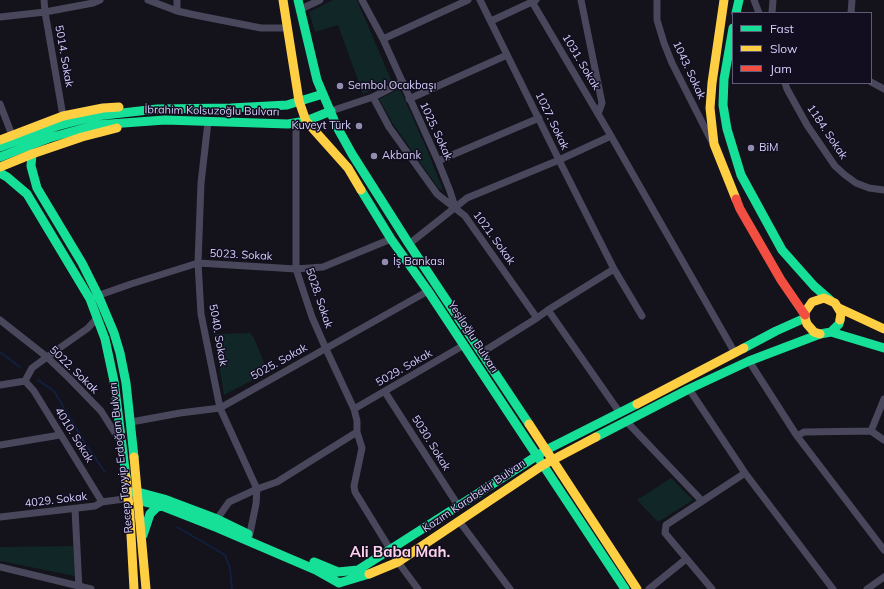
<!DOCTYPE html>
<html>
<head>
<meta charset="utf-8">
<style>
  body { margin:0 }
  #map { position:relative; width:884px; height:589px; overflow:hidden; background:#14121b; font-family:Mulish,sans-serif }
  canvas { display:block }
  .legend { position:absolute; left:732px; top:12px; width:140px; height:72px; box-sizing:border-box; background:#120e1f; border:1px solid #605b77; margin:0; padding:5px 7px; list-style:none; font-size:12px; color:#d6cffc }
  .legend li { display:flex; align-items:center; gap:8px; height:20px }
  .legend b { width:20px; border:1px solid #605b77 }
</style>
</head>
<body>
<div id="map">
<canvas width="884" height="589"></canvas>
<ul class="legend">
<li><b style="height:5px;background:#16e098"></b>Fast</li>
<li><b style="height:5px;background:#ffcf43"></b>Slow</li>
<li><b style="height:5px;background:#f24e42"></b>Jam</li>
</ul>
</div>
<script>
const ctx = document.querySelector('canvas').getContext('2d');
ctx.lineJoin = 'round';
function paint(path, color) {
  ctx.fillStyle = color;
  ctx.fill(path, 'evenodd');
}
function shape(rows) {
  const path = new Path2D();
  for (const r of rows) {
    path.moveTo(r[0], r[1]);
    for (let i = 2; i < r.length; i += 2) path.lineTo(r[i], r[i + 1]);
  }
  return path;
}
function strokePath(path, color, width, dash) {
  ctx.strokeStyle = color;
  ctx.lineWidth = width;
  ctx.lineCap = dash ? 'butt' : 'round';
  ctx.setLineDash(dash || []);
  ctx.stroke(path);
}
function write(font, color, halo, rows, align = 'center') {
  ctx.font = font + ' Mulish,sans-serif';
  ctx.lineWidth = 3;
  ctx.setLineDash([]);
  ctx.textBaseline = 'middle';
  ctx.strokeStyle = halo;
  ctx.fillStyle = color;
  for (const [text, x, y, turn = 0] of rows) {
    ctx.save();
    ctx.translate(x, y);
    ctx.rotate((+turn || 0) * Math.PI / 180);
    ctx.textAlign = isNaN(turn) ? turn : align;
    if (halo) ctx.strokeText(text, 0, 0);
    ctx.fillText(text, 0, 0);
    ctx.restore();
  }
}
paint(shape([
  [333,0,357,0,392,82,363,94,338,25,315,32,309,12],
  [400,89,428,152,443,190,439,189,393,124,379,99],
  [250,333,254,338,267,370,253,380,224,395,214,334],
  [671,478,693,500,658,522,637,500],
  [73,546,75,576,0,561,0,547]
]), '#112627');
strokePath(shape([
  [0,352,20,367],
  [38,380,54,391,85,443,105,472],
  [177,527,225,555,230,568,232,589]
]), '#10203e', 2);
strokePath(shape([
  [44,0,45,12,63,116],
  [148,0,177,11,195,15,261,28,288,28],
  [177,0,177,11],
  [362,0,383,39,438,161,450,191,455,207],
  [531,0,611,136,735,353],
  [581,0,602,103,598,114],
  [657,0,657,20,664,43,672,63,711,140],
  [754,0,759,13],
  [301,9,320,0],
  [772,13,773,0],
  [851,13,852,0],
  [0,17,45,12,93,3,100,0],
  [491,21,536,0],
  [383,39,468,0],
  [871,82,884,89],
  [785,83,787,89,807,125,835,166,845,175,856,183,869,188,884,190],
  [373,97,389,127,437,194,465,216,537,318],
  [409,99,507,55],
  [0,104,12,135],
  [331,111,373,97,403,82],
  [208,122,201,183,198,263,201,314,220,408,257,489,256,504,249,538],
  [296,123,296,269,312,317,326,349,354,409,357,421,357,432,362,448,354,486,355,492,398,562,418,589],
  [611,136,559,160,614,269,642,316],
  [438,161,539,118],
  [409,244,467,198,559,160,480,0],
  [94,297,131,284,198,263,296,269,323,267,391,239],
  [548,310,614,269],
  [0,320,47,357,69,378,101,411,120,441],
  [481,353,537,318,548,310,620,413],
  [749,361,797,436,884,550],
  [25,381,34,391,102,502],
  [25,381,32,368,54,352,88,328,97,318],
  [0,385,25,381],
  [689,389,745,473,833,589],
  [385,392,459,507],
  [354,409,464,345],
  [626,421,702,501],
  [131,422,180,413,220,408,428,291],
  [871,431,884,399],
  [797,436,804,432,871,431,884,440],
  [0,445,60,435],
  [75,509,79,589],
  [0,517,95,506,102,502,131,498],
  [217,519,229,502,257,489,277,482,357,432],
  [459,521,510,589],
  [0,567,91,589],
  [649,589,686,559],
  [712,589,665,533,666,525,745,473],
  [867,589,884,577]
]), '#49475c', 7);
strokePath(shape([
  [298,0,317,80,337,127,352,154,409,244,529,424],
  [736,13,739,0],
  [733,28,724,79,723,105,727,129,741,175,782,250,814,286,830,300],
  [0,147,57,126,96,116,157,109,231,108,287,105,323,94],
  [32,154,31,166,37,188,82,263,98,295,114,333,120,353,126,383,134,457],
  [0,157,49,138,96,125,165,120,288,124,306,121,331,111],
  [0,173,7,177,27,194,90,299,105,339,114,381,126,477],
  [361,190,391,239,428,291,625,589],
  [831,332,884,348],
  [744,348,776,331,805,318],
  [596,437,689,389,749,361,820,334,831,332,839,324,840,320],
  [128,492,138,492,164,499,217,519,248,534],
  [137,500,162,506,218,528,316,570,339,583,369,574],
  [143,535,150,514,157,507,162,506],
  [314,562,338,572,358,570,546,450,637,404]
]), '#16e098', 9);
strokePath(shape([
  [283,0,299,101,306,121,348,168,361,190],
  [724,0,712,83,710,108,714,144,736,199],
  [0,140,63,116,103,108,119,107],
  [0,167,32,154,82,137,117,128],
  [839,308,884,329],
  [820,334,814,332,807,324,805,318,805,312,812,302,824,298,835,303,841,313,840,320],
  [637,404,744,348],
  [529,424,637,589],
  [134,457,146,589],
  [126,477,130,517,134,589],
  [369,574,398,562,543,465,596,437]
]), '#ffcf43', 9);
strokePath(shape([
  [736,199,740,209,781,280,805,315]
]), '#f24e42', 9);
for (const [x, y, r, color] of [
  [340,86,4,"#928dad"],
  [359,126,4,"#928dad"],
  [751,148,4,"#928dad"],
  [374,156,4,"#928dad"],
  [385,262,4,"#928dad"]
]) {
  const dot = new Path2D();
  dot.arc(x, y, r, 0, 2 * Math.PI);
  ctx.fillStyle = color;
  ctx.fill(dot);
  strokePath(dot, '#120e1f', 1.5);
}
write('11px', '#d6cffc', '#120e1f', [
  ["5014. Sokak",64,56,80],
  ["1031. Sokak",581,62,59],
  ["1043. Sokak",689,70,65],
  ["İbrahim Kolsuzoğlu Bulvarı",212,111,1],
  ["1027. Sokak",552,121,64],
  ["1025. Sokak",436,131,65],
  ["1184. Sokak",827,132,56],
  ["1021. Sokak",494,238,54],
  ["5023. Sokak",241,255,3],
  ["5028. Sokak",319,298,71],
  ["5040. Sokak",218,335,80],
  ["Yeşiloğlu Bulvarı",473,337,57],
  ["5025. Sokak",279,362,-29],
  ["5029. Sokak",404,368,-30],
  ["5022. Sokak",74,370,44],
  ["4010. Sokak",74,435,58],
  ["5030. Sokak",431,443,58],
  ["Recep Tayyip Erdoğan Bulvarı",121,458,-96],
  ["Kazım Karabekir Bulvarı",474,496,-34],
  ["4029. Sokak",56,500,-7]
]);
write('11px', '#d6cffc', '#120e1f', [
  ["Sembol Ocakbaşı",348,86],
  ["Kuveyt Türk",351,126,"right"],
  ["BiM",759,148],
  ["Akbank",382,156],
  ["İş Bankası",393,262]
], 'left');
write('bold 15px', '#fcd1eb', '#120e1f', [
  ["Ali Baba Mah.",400,552]
]);
</script>
</body>
</html>
